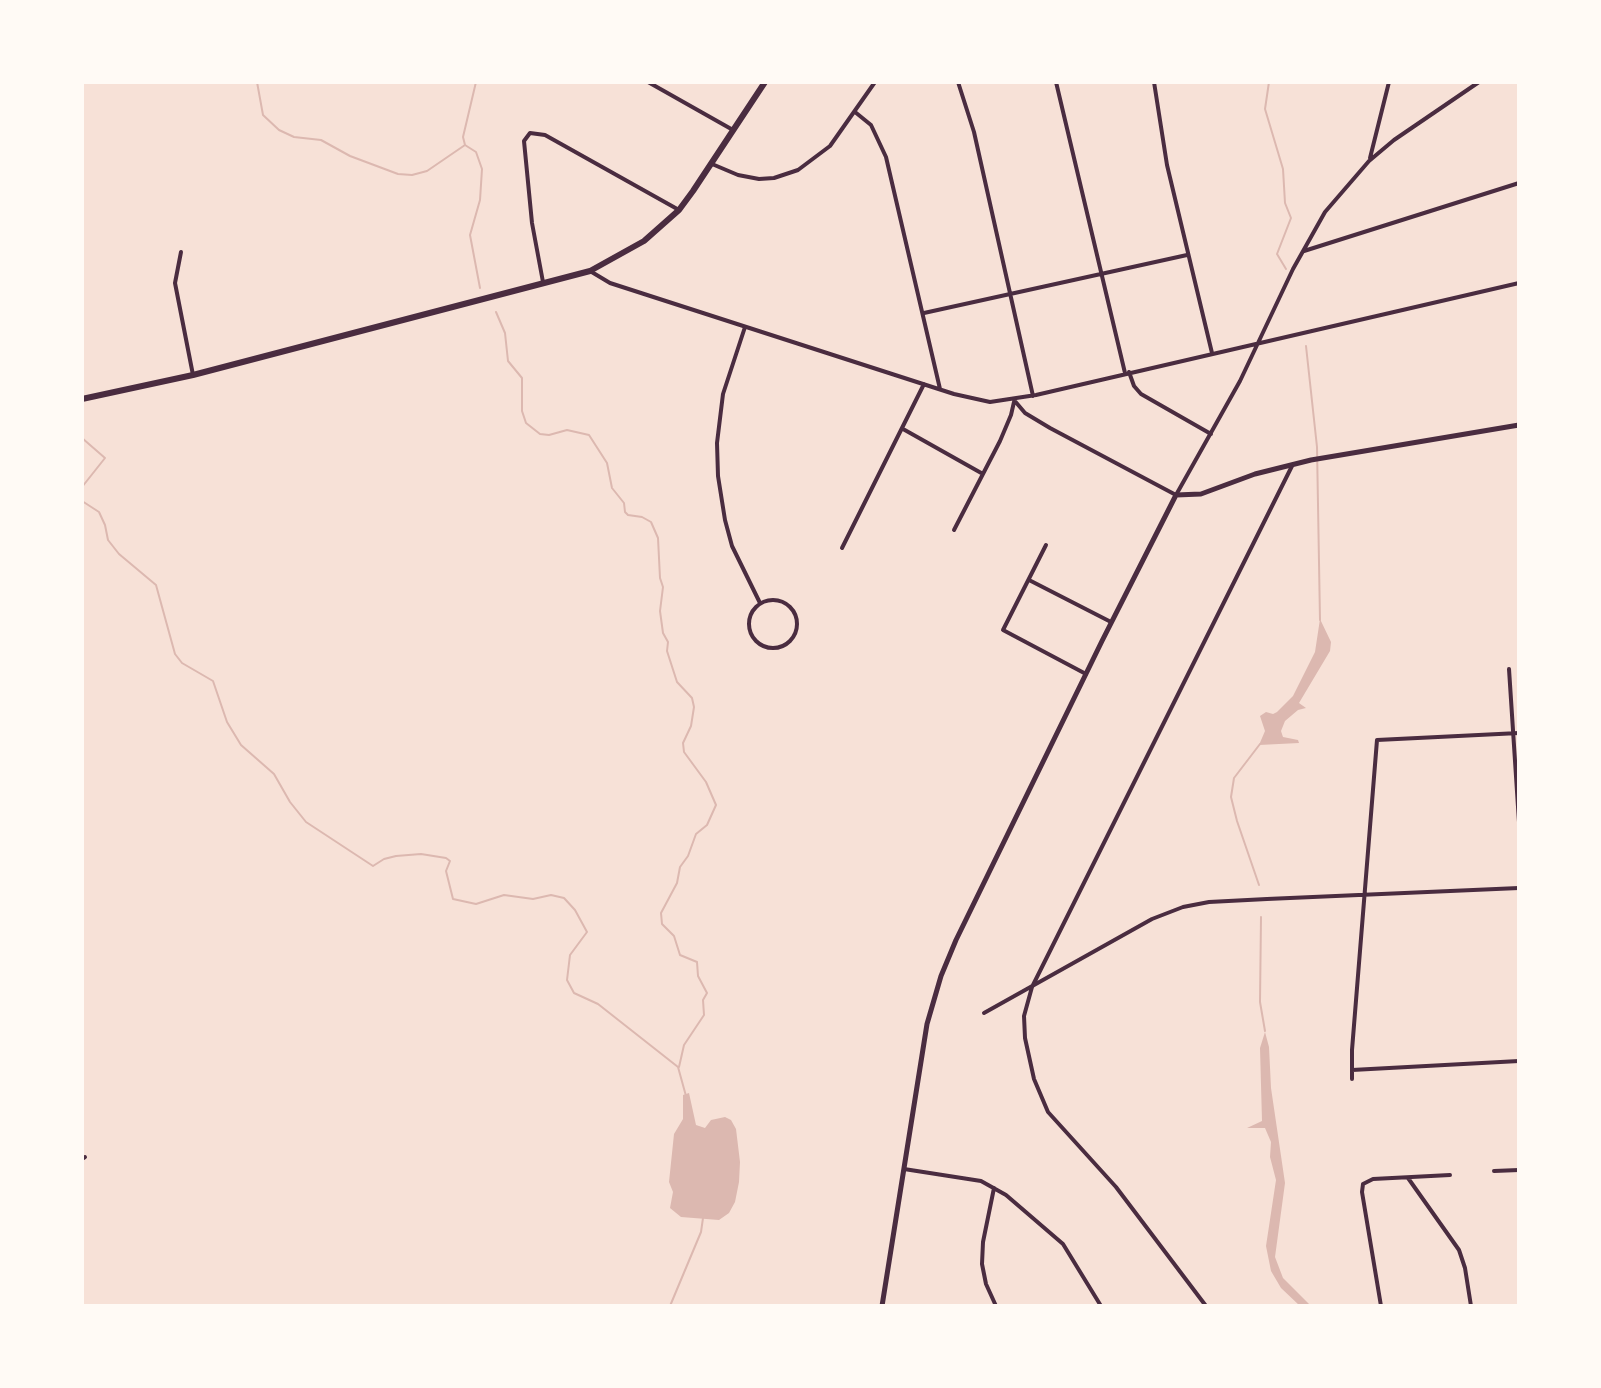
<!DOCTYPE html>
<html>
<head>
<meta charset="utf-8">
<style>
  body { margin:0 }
  #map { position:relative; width:1601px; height:1388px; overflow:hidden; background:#f7e1d7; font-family:Jost,sans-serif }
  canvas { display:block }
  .frame { position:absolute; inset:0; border:84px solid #fffaf5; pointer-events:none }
</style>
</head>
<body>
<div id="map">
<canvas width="1601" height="1388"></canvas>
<div class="frame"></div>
</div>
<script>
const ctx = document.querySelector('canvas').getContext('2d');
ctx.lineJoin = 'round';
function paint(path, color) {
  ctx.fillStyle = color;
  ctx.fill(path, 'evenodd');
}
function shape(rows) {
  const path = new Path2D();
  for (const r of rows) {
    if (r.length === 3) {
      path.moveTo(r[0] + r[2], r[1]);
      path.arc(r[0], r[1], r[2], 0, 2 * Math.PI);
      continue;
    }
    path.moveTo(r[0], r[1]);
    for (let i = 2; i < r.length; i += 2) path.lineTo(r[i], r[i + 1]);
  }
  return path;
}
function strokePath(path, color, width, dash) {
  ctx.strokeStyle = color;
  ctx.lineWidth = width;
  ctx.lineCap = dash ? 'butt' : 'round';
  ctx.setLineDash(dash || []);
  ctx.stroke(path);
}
paint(shape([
  [1320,619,1331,642,1330,651,1299,703,1306,708,1298,710,1285,721,1281,731,1283,737,1298,740,1299,743,1259,745,1265,731,1260,716,1266,712,1273,714,1277,712,1293,696,1315,652],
  [1265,1032,1269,1047,1271,1088,1285,1183,1275,1257,1283,1278,1311,1306,1300,1306,1281,1288,1271,1271,1266,1246,1276,1180,1270,1157,1271,1142,1265,1128,1247,1128,1262,1121,1260,1048],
  [689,1093,696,1125,705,1128,711,1120,725,1117,731,1120,736,1129,740,1162,739,1182,735,1202,729,1213,719,1220,681,1217,670,1208,673,1192,669,1182,674,1134,683,1119,683,1095]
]), '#dcb8b0');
strokePath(shape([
  [257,82,263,115,279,130,294,137,321,140,350,156,398,174,412,175,427,171,465,145],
  [476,82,463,137,465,145,476,152,482,169,480,200,470,235,480,288],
  [1269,82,1265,109,1283,169,1285,203,1291,218,1277,254,1286,269],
  [496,312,505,333,508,361,522,378,522,411,526,423,540,434,549,435,567,430,589,435,607,463,612,488,624,503,625,512,628,515,642,517,651,522,658,538,660,578,663,587,660,611,663,633,668,642,667,651,677,682,692,698,694,707,691,726,683,743,684,752,706,782,716,805,707,825,696,834,688,856,680,867,677,883,661,913,662,924,674,936,680,955,697,962,698,976,707,993,703,1000,704,1015,684,1045,679,1067],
  [1306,346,1317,447,1320,620],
  [82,438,105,458,82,487],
  [82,501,99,512,105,525,108,540,119,554,156,585,175,654,182,663,213,681,227,722,241,745,274,774,290,802,306,822,373,866,384,859,396,856,421,854,446,858,450,861,446,871,453,899,476,904,504,895,533,899,551,895,564,898,575,910,587,932,570,955,567,980,574,993,598,1004,678,1067,686,1096],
  [1259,885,1237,821,1231,797,1234,778,1260,744],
  [1261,917,1260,1002,1265,1031],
  [670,1306,701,1232,703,1218]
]), '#dcb8b0', 2);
strokePath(shape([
  [648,82,733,130],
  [958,82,974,132,1033,396],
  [1056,82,1125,373],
  [1154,82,1167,165,1212,353],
  [855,112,871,125,886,157,940,389],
  [1370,158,1389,82],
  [712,164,738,175,759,179,774,178,798,170,830,146,875,82],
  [1304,251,1519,183],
  [181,252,175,283,193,375],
  [590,271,610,283,954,394,990,402,1036,395,1519,283],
  [543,282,532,223,524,141,530,133,545,135,679,210],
  [924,313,1187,255],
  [745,327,723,394,717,443,718,476,725,520,732,546,760,603],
  [1129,372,1134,386,1141,394,1211,434],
  [1014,400,1025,413,1050,428,1176,495,1240,381,1293,269,1325,212,1369,161,1394,140,1479,82],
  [903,429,983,474],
  [954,530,1000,441,1011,415,1014,402],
  [1046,545,1003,630,1086,674],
  [842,548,924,384],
  [1029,580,1111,622],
  [773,624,24],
  [1509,669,1519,822],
  [984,1013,1152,919,1183,907,1209,902,1267,899,1519,888],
  [1352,1070,1519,1061],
  [1352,1079,1352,1050,1377,740,1519,733],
  [82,1159,85,1157],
  [904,1169,981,1181,1006,1195,1063,1244,1101,1306],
  [1494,1171,1519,1170],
  [1408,1178,1459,1250,1465,1268,1471,1306],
  [994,1188,983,1242,982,1264,986,1284,996,1306],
  [1206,1306,1116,1187,1048,1112,1034,1079,1025,1038,1024,1016,1032,987,1292,466],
  [1381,1306,1362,1192,1363,1184,1373,1179,1450,1175]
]), '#4a2c40', 4);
strokePath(shape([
  [882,1306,927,1024,941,976,956,940,1102,641,1176,495,1201,494,1255,474,1311,460,1519,425]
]), '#4a2c40', 5);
strokePath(shape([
  [82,399,193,375,590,271,644,241,679,210,693,191,765,82]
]), '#4a2c40', 6);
</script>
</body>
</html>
